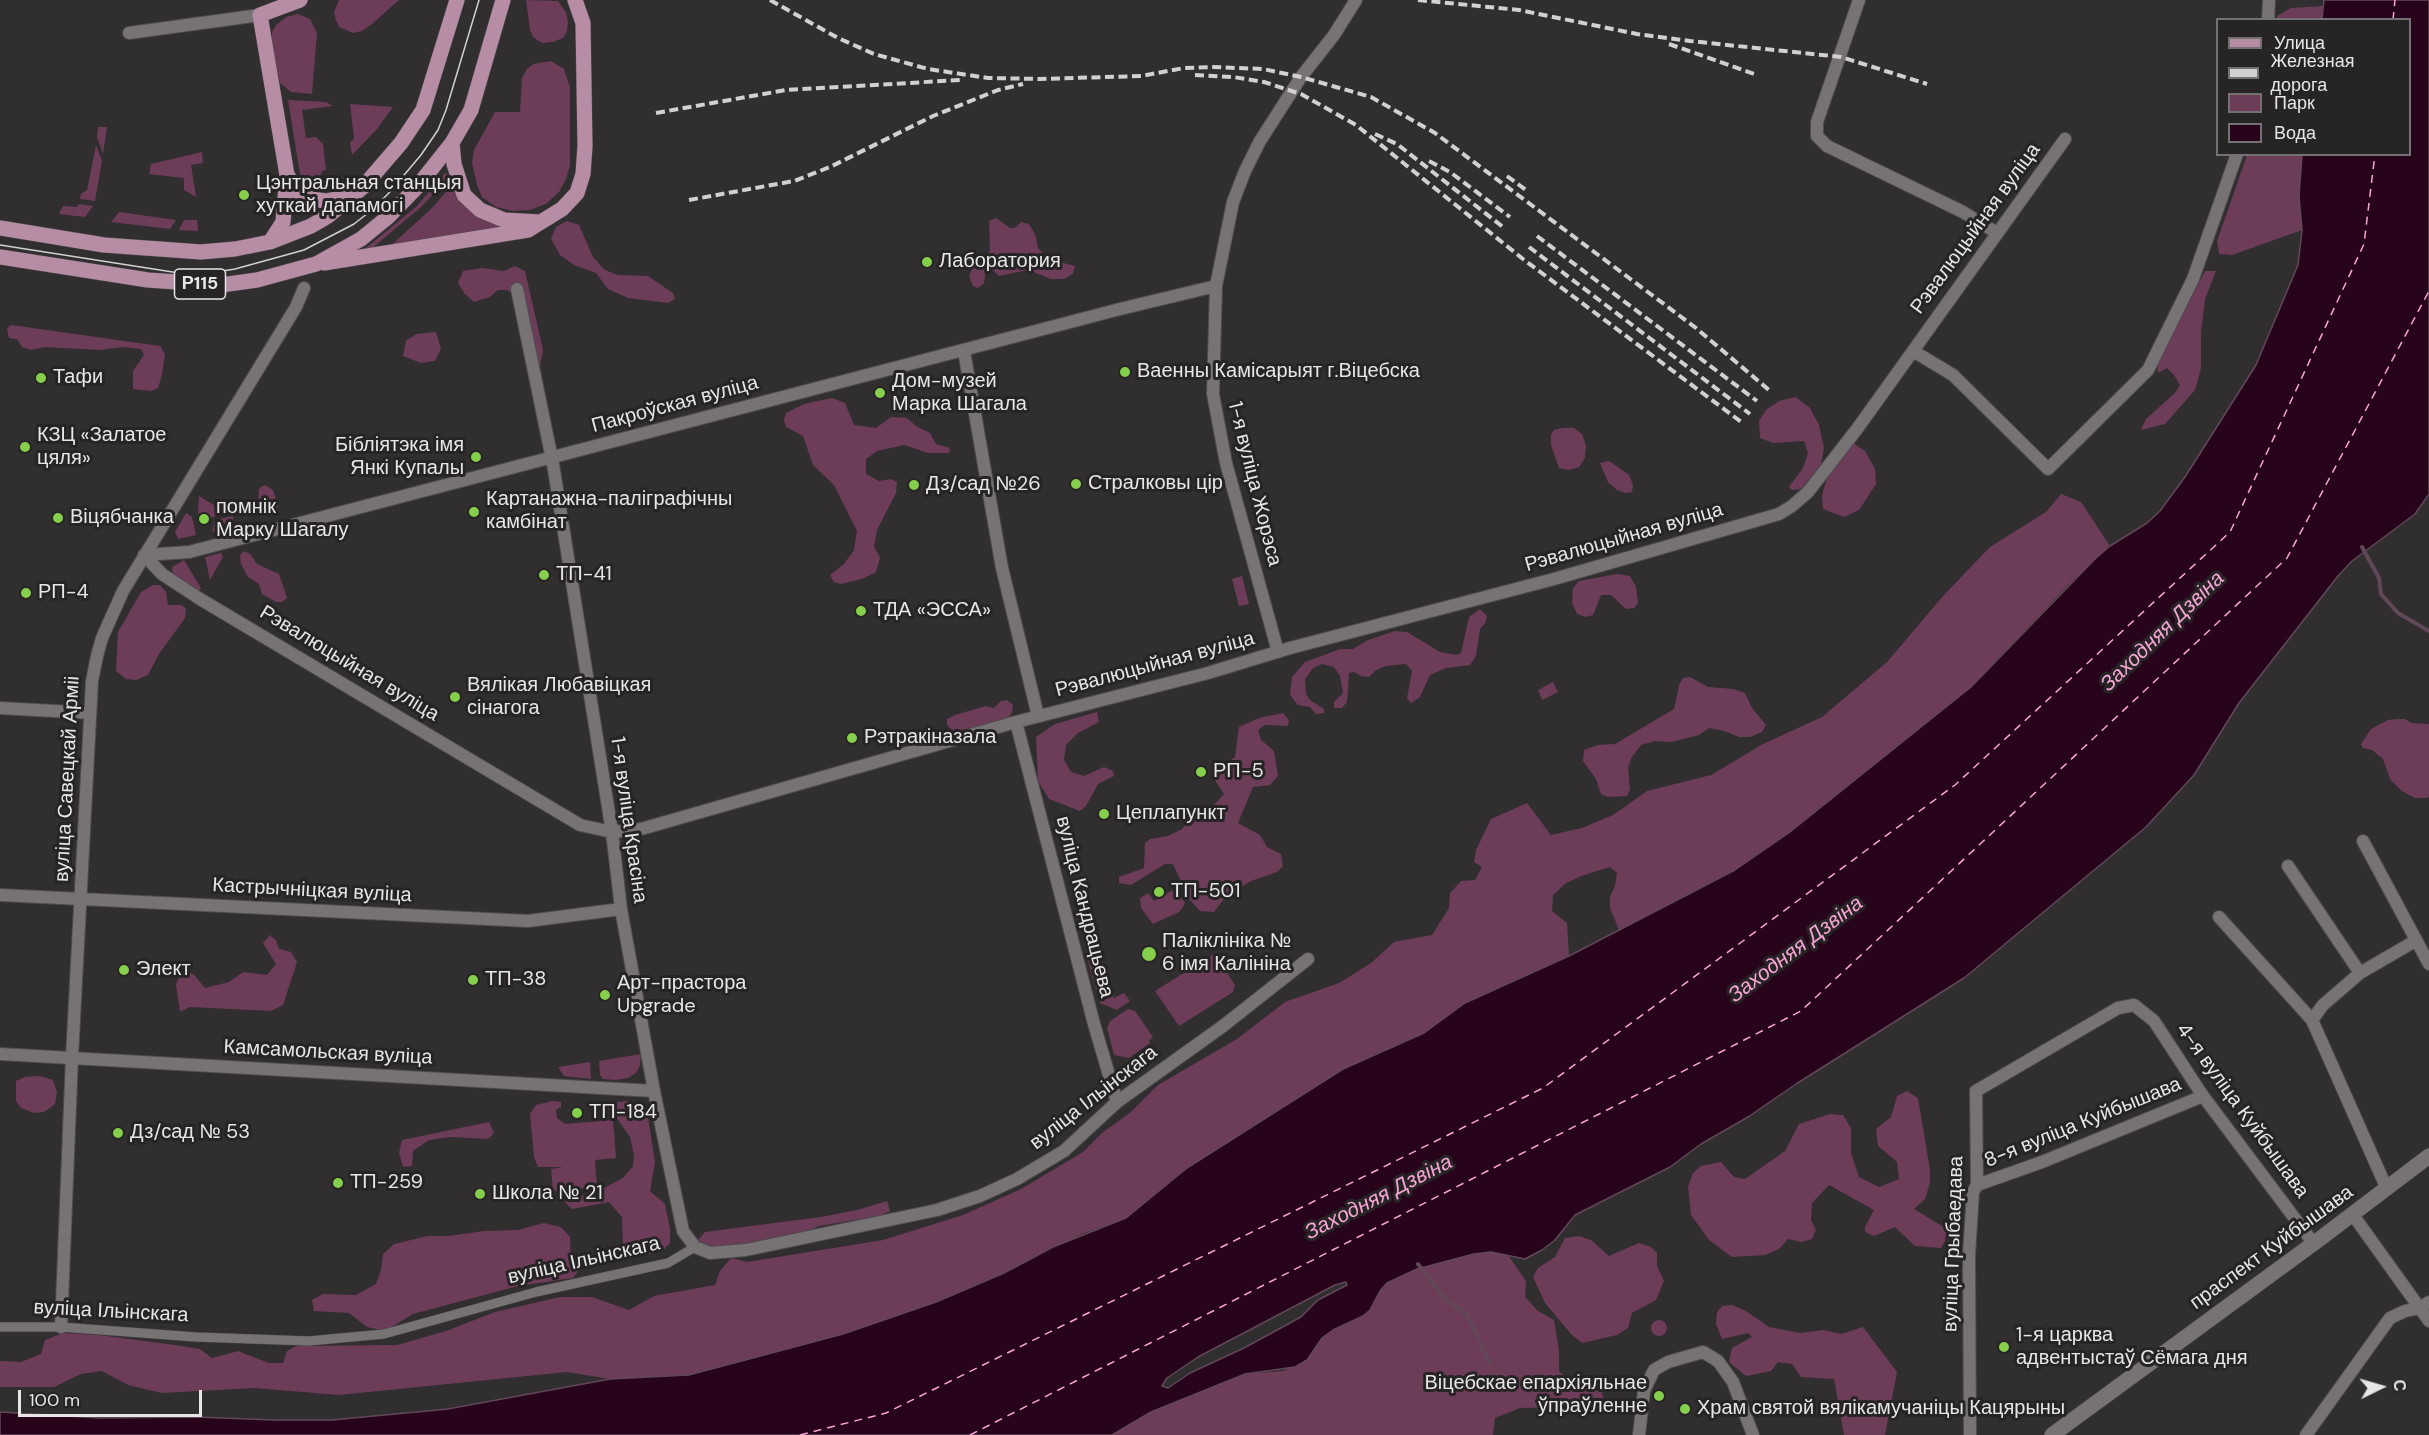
<!DOCTYPE html>
<html>
<head>
<meta charset="utf-8">
<style>
  body { margin:0 }
  #map { position:relative; width:2429px; height:1435px; overflow:hidden; background:#312e2f; font-family:"DM Sans",sans-serif }
  canvas { display:block }
  .legend { position:absolute; left:2216px; top:18px; width:195px; height:138px; box-sizing:border-box; background:#272425; border:2px solid #747172; margin:0; padding:8px 10px; list-style:none; font-size:18px; color:#e7e5e6 }
  .legend li { display:flex; align-items:center; gap:12px; height:30px }
  .legend b { width:30px; border:2px solid #747172 }
  .north { position:absolute; left:2351px; top:1357px; width:60px; height:60px; -webkit-text-stroke:4px #272425; paint-order:stroke; rotate:85deg; font-size:16px; font-weight:700; line-height:24px; text-align:center; color:#e7e5e6 }
  .north::after { content:''; display:block; margin:auto; width:21px; height:27px; background:#e7e5e6; clip-path:polygon(50% 0,100% 100%,50% 72%,0 100%) }
  .scale { position:absolute; left:18px; top:1390px; width:184px; height:27px; box-sizing:border-box; border:3px solid #e7e5e6; border-top:0; padding-left:8px; font-size:18px; line-height:21px; white-space:nowrap; color:#e7e5e6; -webkit-text-stroke:4px #272425; paint-order:stroke }
</style>
</head>
<body>
<div id="map">
<canvas width="2429" height="1435"></canvas>
<ul class="legend">
<li><b style="height:8px;background:#b78ca5"></b>Улица</li>
<li><b style="height:8px;background:#d2d0d1"></b>Железная дорога</li>
<li><b style="height:16px;background:#6d3c59"></b>Парк</li>
<li><b style="height:16px;background:#28041c"></b>Вода</li>
</ul>
<div class="north">С</div>
<div class="scale">100 m</div>
</div>
<script>
const ctx = document.querySelector('canvas').getContext('2d');
ctx.lineJoin = 'round';
function paint(path, color) {
  ctx.fillStyle = color;
  ctx.fill(path, 'evenodd');
}
function shape(rows) {
  const path = new Path2D();
  for (const r of rows) {
    if (r.length === 3) {
      path.moveTo(r[0] + r[2], r[1]);
      path.arc(r[0], r[1], r[2], 0, 2 * Math.PI);
      continue;
    }
    path.moveTo(r[0], r[1]);
    for (let i = 2; i < r.length; i += 2) path.lineTo(r[i], r[i + 1]);
  }
  return path;
}
function strokePath(path, color, width, dash) {
  ctx.strokeStyle = color;
  ctx.lineWidth = width;
  ctx.lineCap = dash ? 'butt' : 'round';
  ctx.setLineDash(dash || []);
  ctx.stroke(path);
}
function write(font, color, halo, rows, align = 'center') {
  ctx.font = font + ' "DM Sans",sans-serif';
  ctx.lineWidth = 6;
  ctx.setLineDash([]);
  ctx.textBaseline = 'middle';
  ctx.strokeStyle = halo;
  ctx.fillStyle = color;
  for (const [text, x, y, turn = 0] of rows) {
    ctx.save();
    ctx.translate(x, y);
    ctx.rotate((+turn || 0) * Math.PI / 180);
    ctx.textAlign = isNaN(turn) ? turn : align;
    if (halo) ctx.strokeText(text, 0, 0);
    ctx.fillText(text, 0, 0);
    ctx.restore();
  }
}
paint(shape([
  [339,0,399,0,372,24,362,31,353,33,339,27,336,20,334,12],
  [526,0,558,1,566,12,568,23,567,31,563,38,553,42,542,43,533,37,530,30],
  [2323,6,2322,19,2277,20,2277,16,2291,8],
  [298,14,310,19,317,33,312,94,291,92,280,83,272,45,272,32,276,25,286,17],
  [551,61,564,69,570,87,570,165,566,179,559,192,546,204,530,210,513,211,496,207,482,197,477,185,472,163,474,150,495,112,520,112,522,78,527,69,533,64],
  [288,100,326,102,333,106,302,110,306,138,316,137,323,144,326,170,322,171,316,189,310,187,304,182,300,174],
  [350,104,393,107,377,129,352,155,350,143,354,138],
  [98,127,107,127,103,154,97,137],
  [96,145,102,161,95,201,80,199,81,194,87,190],
  [202,152,203,163,191,165,196,197,184,190,184,178,149,174,151,164],
  [2247,155,2302,155,2299,196,2302,230,2232,255,2219,254,2217,241],
  [446,172,448,179,420,208,365,254,356,256,416,207],
  [453,184,478,216,493,224,507,227,388,248,430,210],
  [79,204,93,206,85,217,59,214,63,206,77,207],
  [119,212,176,220,170,229,111,222],
  [996,218,1010,228,1015,228,1021,222,1029,224,1035,234,1038,248,1048,259,1075,266,1073,274,1064,279,1051,279,1028,270,999,276,992,269,986,270,984,283,978,288,973,286,969,276,974,265,987,259,990,249,989,221],
  [184,220,197,220,198,231,179,230],
  [567,221,579,225,593,257,605,270,618,275,648,276,673,293,675,299,668,303,628,298,608,289,596,273,574,265,560,255,551,239,556,227],
  [515,266,525,271,543,350,540,366,533,365,520,297,507,290,498,290,490,297,474,302,464,293,458,283,463,271,482,268,504,271],
  [2205,271,2216,271,2205,299,2201,333,2201,368,2195,390,2165,424,2141,430,2146,419,2175,393,2180,385,2174,375,2167,368,2158,373,2157,363],
  [11,325,160,346,165,354,162,375,158,388,151,391,133,389,133,371,144,355,141,349,123,347,99,350,45,347,31,350,22,347,17,339,9,338,7,329],
  [436,332,441,349,435,361,421,363,403,356,406,341,416,334],
  [1796,397,1810,408,1819,425,1824,448,1821,464,1801,489,1792,490,1789,487,1803,468,1808,453,1804,441,1773,443,1760,438,1759,421,1766,410,1779,401],
  [832,398,845,403,854,425,876,428,891,417,907,418,916,426,930,433,936,444,950,448,949,453,928,453,904,445,877,451,866,459,866,474,879,481,891,479,897,482,896,493,877,530,874,546,880,558,876,572,862,579,841,584,834,582,830,575,844,564,854,550,857,531,834,485,813,465,803,436,786,427,784,420,786,413,804,404],
  [1563,428,1574,428,1582,434,1586,446,1585,458,1579,467,1569,470,1559,468,1551,445,1551,435,1554,430],
  [1853,443,1865,451,1875,469,1876,484,1859,510,1844,517,1823,509,1822,495,1829,471],
  [1609,461,1629,475,1633,485,1632,492,1626,493,1617,490,1608,482,1600,463],
  [265,485,273,490,278,506,276,513,271,516,263,516,258,508,259,488],
  [2061,494,2081,502,2110,546,2066,587,1971,687,1790,832,1735,870,1619,930,1610,908,1610,897,1615,886,1617,873,1610,867,1584,875,1566,883,1553,895,1552,911,1567,923,1569,956,1465,1003,1424,1033,1343,1069,1187,1168,1126,1218,1082,1234,1004,1273,936,1302,843,1334,688,1375,610,1379,567,1372,339,1395,254,1388,162,1393,128,1385,102,1371,81,1374,54,1387,0,1387,0,1361,21,1362,41,1354,45,1340,63,1333,99,1335,175,1345,200,1349,212,1358,238,1351,269,1363,283,1363,287,1351,296,1346,397,1345,446,1331,495,1312,560,1297,592,1297,629,1310,654,1296,715,1285,720,1271,731,1258,747,1262,883,1240,963,1215,1021,1189,1083,1152,1102,1133,1131,1112,1158,1085,1237,1039,1285,1002,1339,983,1371,963,1394,942,1432,935,1449,908,1450,893,1461,881,1475,880,1482,867,1474,862,1476,850,1491,819,1527,803,1551,835,1582,828,1613,815,1647,791,1711,775,1763,744,1822,717,1887,662,1944,595,1990,547,2046,512],
  [199,496,227,513,209,518,198,513],
  [186,513,192,517,196,535,178,539,175,532],
  [233,516,234,527,212,532,215,520],
  [244,551,250,554,257,564,279,574,287,598,282,602,276,602,262,594,259,584,248,577,241,564,240,555],
  [221,553,223,557,210,580,205,557],
  [184,560,201,588,199,591,173,574,172,567],
  [1617,574,1630,576,1636,587,1638,603,1634,608,1626,609,1611,595,1601,595,1593,615,1586,617,1577,614,1572,603,1573,588,1579,581],
  [1242,576,1249,604,1239,606,1232,579],
  [153,585,160,585,166,592,168,605,182,605,186,609,185,618,159,654,148,675,136,680,126,679,116,671,118,632,141,592],
  [1480,609,1487,616,1485,623,1480,629,1476,656,1470,665,1446,668,1430,675,1420,697,1411,703,1407,698,1412,671,1406,664,1386,666,1376,670,1369,677,1361,676,1354,672,1349,673,1347,702,1342,708,1334,708,1334,702,1343,693,1340,676,1334,667,1322,664,1313,668,1305,679,1306,694,1310,700,1324,709,1324,713,1316,714,1310,707,1298,705,1290,695,1292,677,1305,662,1340,649,1353,649,1368,640,1395,631,1407,632,1440,652,1456,655,1461,653,1469,617],
  [1690,677,1708,687,1733,689,1745,693,1752,708,1766,725,1762,732,1750,737,1739,737,1724,731,1709,728,1699,735,1671,742,1655,741,1641,745,1632,757,1628,767,1630,789,1627,796,1608,797,1601,794,1596,779,1583,761,1584,750,1598,745,1615,744,1674,709,1679,685,1683,678],
  [1553,682,1558,692,1542,700,1538,690],
  [1007,700,1013,705,1012,712,1008,718,974,728,953,731,947,725,947,719,955,715,986,706,994,708,1001,701],
  [1097,712,1099,722,1078,733,1066,745,1064,760,1071,772,1084,776,1104,767,1113,771,1114,776,1098,784,1086,806,1080,811,1049,799,1038,781,1036,737,1055,724],
  [1283,713,1289,720,1288,726,1265,725,1258,730,1261,740,1274,751,1278,776,1270,785,1253,787,1238,823,1260,835,1267,847,1281,854,1283,866,1277,872,1251,881,1226,896,1214,912,1200,911,1189,899,1173,864,1165,864,1131,885,1119,883,1119,877,1144,868,1145,843,1150,839,1168,836,1182,829,1193,817,1212,807,1224,794,1215,780,1219,768,1235,757,1239,727,1259,718],
  [2397,719,2405,719,2411,723,2429,724,2429,797,2426,798,2415,798,2402,791,2390,779,2383,759,2372,750,2363,748,2361,744,2371,729,2388,720],
  [1175,889,1185,903,1183,907,1179,912,1153,924,1141,908,1140,898,1148,893,1154,901],
  [270,935,276,940,279,949,291,952,297,962,283,1005,271,1011,190,1007,180,1012,176,984,183,969,194,975,205,988,229,982,243,972,267,975,276,964,263,943],
  [1214,954,1235,985,1233,992,1179,1026,1155,991],
  [1090,960,1093,966,1101,963,1107,972,1101,976,1114,998,1124,993,1130,1001,1117,1010,1100,1003,1088,961],
  [1128,1009,1135,1011,1153,1037,1149,1041,1150,1043,1129,1058,1114,1055,1107,1028,1110,1021],
  [641,1054,640,1065,636,1073,628,1078,616,1080,603,1079,600,1075,599,1061],
  [590,1062,591,1079,564,1076,558,1067],
  [40,1076,53,1080,57,1092,55,1104,44,1112,34,1113,21,1108,16,1101,16,1081,25,1077],
  [1907,1091,1918,1098,1930,1170,1930,1183,1925,1199,1914,1209,1947,1229,1945,1241,1941,1248,1915,1246,1895,1227,1874,1236,1865,1232,1865,1227,1874,1210,1829,1185,1812,1203,1811,1220,1816,1230,1812,1239,1802,1242,1788,1239,1779,1249,1765,1255,1732,1257,1709,1240,1691,1215,1688,1187,1693,1173,1701,1166,1721,1162,1734,1177,1745,1179,1785,1151,1799,1124,1830,1114,1843,1115,1851,1128,1851,1153,1859,1177,1879,1187,1899,1179,1897,1162,1878,1146,1876,1129,1891,1117,1897,1096],
  [552,1101,561,1102,561,1107,556,1110,557,1118,565,1124,613,1120,616,1158,595,1160,597,1187,553,1191,551,1169,563,1167,538,1167,534,1157,530,1114,536,1105],
  [628,1101,643,1104,647,1111,655,1162,650,1191,665,1204,670,1229,670,1243,664,1249,651,1254,635,1255,623,1251,622,1217,609,1202,572,1209,565,1202,568,1198,588,1195,606,1187,623,1178,633,1166,634,1155,630,1137,616,1117,606,1107,610,1103],
  [489,1122,494,1133,488,1139,451,1137,429,1140,413,1151,412,1166,403,1167,399,1153,402,1140],
  [887,1201,890,1211,879,1216,819,1226,796,1236,745,1247,710,1248,698,1240,705,1232,821,1217,857,1210],
  [544,1223,561,1227,570,1237,571,1263,584,1263,573,1278,518,1286,413,1314,385,1331,367,1327,349,1313,314,1311,312,1300,323,1294,356,1295,376,1284,381,1270,383,1254,394,1244,428,1236,449,1236,484,1231,518,1230],
  [1579,1236,1591,1240,1609,1256,1639,1243,1651,1247,1657,1253,1657,1266,1664,1281,1656,1300,1632,1313,1628,1328,1617,1335,1582,1343,1571,1334,1545,1303,1533,1277,1538,1268,1555,1257,1565,1238],
  [1491,1252,1508,1255,1526,1281,1525,1297,1538,1311,1554,1320,1559,1351,1559,1371,1570,1382,1602,1392,1605,1412,1563,1407,1520,1408,1495,1418,1493,1435,1112,1435,1151,1412,1184,1397,1245,1374,1283,1371,1307,1360,1322,1338,1333,1330,1363,1316,1370,1310,1380,1291,1387,1283,1398,1277,1417,1269,1458,1257],
  [1732,1305,1746,1311,1769,1327,1800,1333,1823,1330,1841,1334,1863,1327,1897,1372,1885,1435,1844,1435,1834,1379,1801,1377,1792,1364,1778,1362,1771,1371,1746,1376,1729,1362,1732,1348,1752,1337,1748,1333,1722,1339,1716,1324,1717,1312,1722,1306],
  [1659,1328,8]
]), '#6d3c59');
const water = shape([
  [2324,0,2429,0,2429,494,2415,514,2352,561,2338,576,2239,703,2194,775,2146,827,1964,978,1796,1084,1748,1117,1701,1144,1670,1167,1575,1215,1555,1240,1542,1250,1525,1259,1491,1252,1474,1254,1417,1269,1387,1283,1380,1291,1370,1310,1363,1316,1333,1330,1322,1338,1307,1360,1295,1367,1245,1374,1151,1412,1112,1435,0,1435,0,1412,99,1418,196,1417,274,1420,332,1420,448,1409,610,1379,689,1375,843,1334,936,1302,1004,1273,1053,1247,1126,1218,1187,1168,1343,1069,1424,1033,1465,1003,1569,956,1735,870,1790,832,1971,687,2096,558,2110,546,2147,523,2160,511,2185,477,2256,365,2298,265,2302,230,2299,196,2302,155,2410,154,2410,20,2322,19,2324,0],
  [1346,1282,1347,1285,1318,1300,1301,1317,1244,1348,1190,1373,1168,1388,1162,1386,1167,1378,1198,1357,1335,1285,1346,1282]
]);
paint(water, '#28041c');
strokePath(water, '#614859', 1.5);
strokePath(shape([
  [2362,547,2379,578,2381,594,2398,613,2429,631],
  [1418,1264,1444,1298,1467,1315,1490,1363]
]), '#614859', 4);
strokePath(shape([
  [2393,20,2395,0],
  [800,1435,886,1413,1543,1088,1955,785,2230,532,2364,244,2375,154],
  [970,1435,1801,1011,2287,558,2429,291]
]), '#f9a4d6', 1.5, [8, 6]);
const pedestrian = shape([
  [0,1327,61,1327,196,1337,309,1341,384,1334,536,1292,668,1263,695,1247]
]);
const minor = shape([
  [1859,0,1817,122,1817,136,1827,146,1963,212,1997,233],
  [2268,20,2269,0],
  [129,33,260,15],
  [517,289,553,464,612,832,621,909,654,1091,683,1231,695,1247,710,1253,746,1250,937,1210,980,1196,1017,1179,1064,1151,1117,1102,1223,1026,1308,959],
  [964,351,1002,568,1038,716],
  [1913,351,1953,375,2048,469,2148,370,2193,279,2237,154],
  [144,555,162,574,200,599,580,825,612,832,641,829,1016,722,1208,673,1290,648,1554,579,1779,514,1792,506,1808,492,1857,429,2065,139],
  [144,555,189,552,1120,309,1216,286],
  [1278,652,1226,463,1213,394,1216,286,1233,202,1245,171,1260,141,1301,77,1334,35,1356,0],
  [0,708,90,713],
  [1016,722,1094,1024,1117,1102],
  [2363,841,2429,964],
  [2288,866,2360,973],
  [0,895,528,921,621,909],
  [2219,917,2312,1020,2387,1189],
  [2312,1020,2323,1005,2360,973,2415,941],
  [0,1054,654,1091],
  [1977,1185,2042,1162,2203,1096],
  [2353,1215,2429,1321],
  [61,1327,72,1057,92,681,97,656,102,638,123,591,296,307,304,288],
  [1639,1435,1644,1391,1654,1370,1668,1362,1703,1352,1718,1361,1733,1382,1753,1435],
  [1970,1435,1969,1255,1973,1192,1977,1185,1976,1091,2118,1008,2134,1005,2154,1021,2203,1096,2314,1244],
  [2306,1435,2390,1318,2405,1311,2420,1308,2429,1302]
]);
const tertiary = shape([
  [2052,1435,2321,1238,2429,1156]
]);
const primary = shape([
  [452,143,454,164,464,195,480,210,504,220,540,222],
  [287,175,299,193,311,199,326,201,350,196],
  [0,228,104,245,201,252,235,249,270,242,311,226,328,216,363,187,401,143,423,110,457,0],
  [270,242,283,222,287,175,260,15,300,0],
  [0,257,148,280,221,285,257,280,316,264,361,239,388,217,417,187,452,143,471,110,503,0],
  [324,263,528,230,562,209,577,193,583,174,585,146,583,23,575,0]
]);
strokePath(pedestrian, '#4f4c4d', 10);
strokePath(minor, '#4f4c4d', 14);
strokePath(tertiary, '#4f4c4d', 16);
strokePath(primary, '#4f4c4d', 16);
strokePath(pedestrian, '#777375', 9);
strokePath(minor, '#777375', 12);
strokePath(tertiary, '#777375', 15);
strokePath(primary, '#b78ca5', 15);
strokePath(shape([
  [0,245,179,273,210,273,235,269,304,250,354,224,368,213,388,194,421,155,438,130,446,110,479,0]
]), '#d2d0d1', 1.5);
strokePath(shape([
  [770,0,838,38,874,54,928,69,988,78,1040,79,1141,76,1184,68,1212,67,1263,69,1301,77,1371,97,1435,133,1696,328,1769,390],
  [1418,0,1519,10,1637,34,1690,41,1841,57,1927,84],
  [1669,44,1757,75],
  [1195,75,1233,77,1264,82,1301,94,1356,125,1523,259,1744,424],
  [656,113,786,90,961,80],
  [1375,134,1397,144,1503,227],
  [1429,161,1450,172,1510,217],
  [1507,176,1526,190],
  [689,200,794,181,830,167,933,116,998,90,1023,84],
  [1537,236,1757,401],
  [1529,247,1750,414]
]), '#d2d0d1', 4, [9, 4.5]);
for (const [x, y, r, color] of [
  [244,195,6,"#85cf4c"],
  [927,262,6,"#85cf4c"],
  [1125,372,6,"#85cf4c"],
  [41,378,6,"#85cf4c"],
  [880,393,6,"#85cf4c"],
  [25,447,6,"#85cf4c"],
  [476,457,6,"#85cf4c"],
  [1076,484,6,"#85cf4c"],
  [914,485,6,"#85cf4c"],
  [474,512,6,"#85cf4c"],
  [58,518,6,"#85cf4c"],
  [204,519,6,"#85cf4c"],
  [544,575,6,"#85cf4c"],
  [26,593,6,"#85cf4c"],
  [861,611,6,"#85cf4c"],
  [455,697,6,"#85cf4c"],
  [852,738,6,"#85cf4c"],
  [1201,772,6,"#85cf4c"],
  [1104,814,6,"#85cf4c"],
  [1159,892,6,"#85cf4c"],
  [1149,954,8,"#85cf4c"],
  [124,970,6,"#85cf4c"],
  [473,980,6,"#85cf4c"],
  [605,995,6,"#85cf4c"],
  [577,1113,6,"#85cf4c"],
  [118,1133,6,"#85cf4c"],
  [338,1183,6,"#85cf4c"],
  [480,1194,6,"#85cf4c"],
  [2004,1347,6,"#85cf4c"],
  [1659,1396,6,"#85cf4c"],
  [1685,1409,6,"#85cf4c"]
]) {
  const dot = new Path2D();
  dot.arc(x, y, r, 0, 2 * Math.PI);
  ctx.fillStyle = color;
  ctx.fill(dot);
  strokePath(dot, '#272425', 2);
}
for (const [x, y, w] of [
  [200,284,51]
]) {
  const box = new Path2D();
  box.roundRect(x - w / 2, y - 15, w, 30, 4.5);
  ctx.fillStyle = '#272425';
  ctx.fill(box);
  strokePath(box, '#e7e5e6', 1.5);
}
write('bold 18px', '#e7e5e6', null, [
  ["Р115",200,284]
]);
write('20px', '#e7e5e6', '#272425', [
  ["Цэнтральная станцыя",256,184],
  ["хуткай дапамогі",256,207],
  ["Лаборатория",939,262],
  ["Ваенны Камісарыят г.Віцебска",1137,372],
  ["Тафи",53,378],
  ["Дом-музей",892,382],
  ["Марка Шагала",892,405],
  ["КЗЦ «Залатое",37,436],
  ["цяля»",37,459],
  ["Бібліятэка імя",464,446,"right"],
  ["Янкі Купалы",464,469,"right"],
  ["Стралковы цір",1088,484],
  ["Дз/сад №26",926,485],
  ["Картанажна-паліграфічны",486,500],
  ["камбінат",486,523],
  ["помнік",216,508],
  ["Марку Шагалу",216,531],
  ["Віцябчанка",70,518],
  ["ТП-41",556,575],
  ["РП-4",38,593],
  ["ТДА «ЭССА»",873,611],
  ["Вялікая Любавіцкая",467,686],
  ["сінагога",467,709],
  ["Рэтракіназала",864,738],
  ["РП-5",1213,772],
  ["Цеплапункт",1116,814],
  ["ТП-501",1171,892],
  ["Паліклініка №",1162,942],
  ["6 імя Калініна",1162,965],
  ["Элект",136,970],
  ["ТП-38",485,980],
  ["Арт-прастора",617,984],
  ["Upgrade",617,1007],
  ["ТП-184",589,1113],
  ["Дз/сад № 53",130,1133],
  ["ТП-259",350,1183],
  ["Школа № 21",492,1194],
  ["1-я царква",2016,1336],
  ["адвентыстаў Сёмага дня",2016,1359],
  ["Віцебскае епархіяльнае",1647,1384,"right"],
  ["ўпраўленне",1647,1407,"right"],
  ["Храм святой вялікамучаніцы Кацярыны",1697,1409]
], 'left');
write('20px', '#e7e5e6', '#272425', [
  ["Рэвалюцыйная вуліца",1976,229,-54],
  ["Пакроўская вуліца",675,405,-15],
  ["1-я вуліца Жорэса",1254,484,76],
  ["Рэвалюцыйная вуліца",1624,538,-16],
  ["Рэвалюцыйная вуліца",349,664,31],
  ["Рэвалюцыйная вуліца",1155,665,-15],
  ["вуліца Савецкай Арміі",68,779,-87],
  ["1-я вуліца Красіна",628,820,82],
  ["Кастрычніцкая вуліца",312,891,3],
  ["вуліца Кандрацьева",1084,907,76],
  ["Камсамольская вуліца",328,1053,3],
  ["вуліца Ільінскага",1094,1098,-38],
  ["4-я вуліца Куйбышава",2242,1111,54],
  ["8-я вуліца Куйбышава",2083,1123,-22],
  ["вуліца Грыбаедава",1954,1244,-88],
  ["праспект Куйбышава",2272,1248,-36],
  ["вуліца Ільінскага",584,1261,-13],
  ["вуліца Ільінскага",111,1312,3]
]);
write('italic 21px', '#f9a4d6', '#272425', [
  ["Заходняя Дзвіна",2163,632,-44],
  ["Заходняя Дзвіна",1796,950,-37],
  ["Заходняя Дзвіна",1379,1198,-27]
]);
</script>
</body>
</html>
